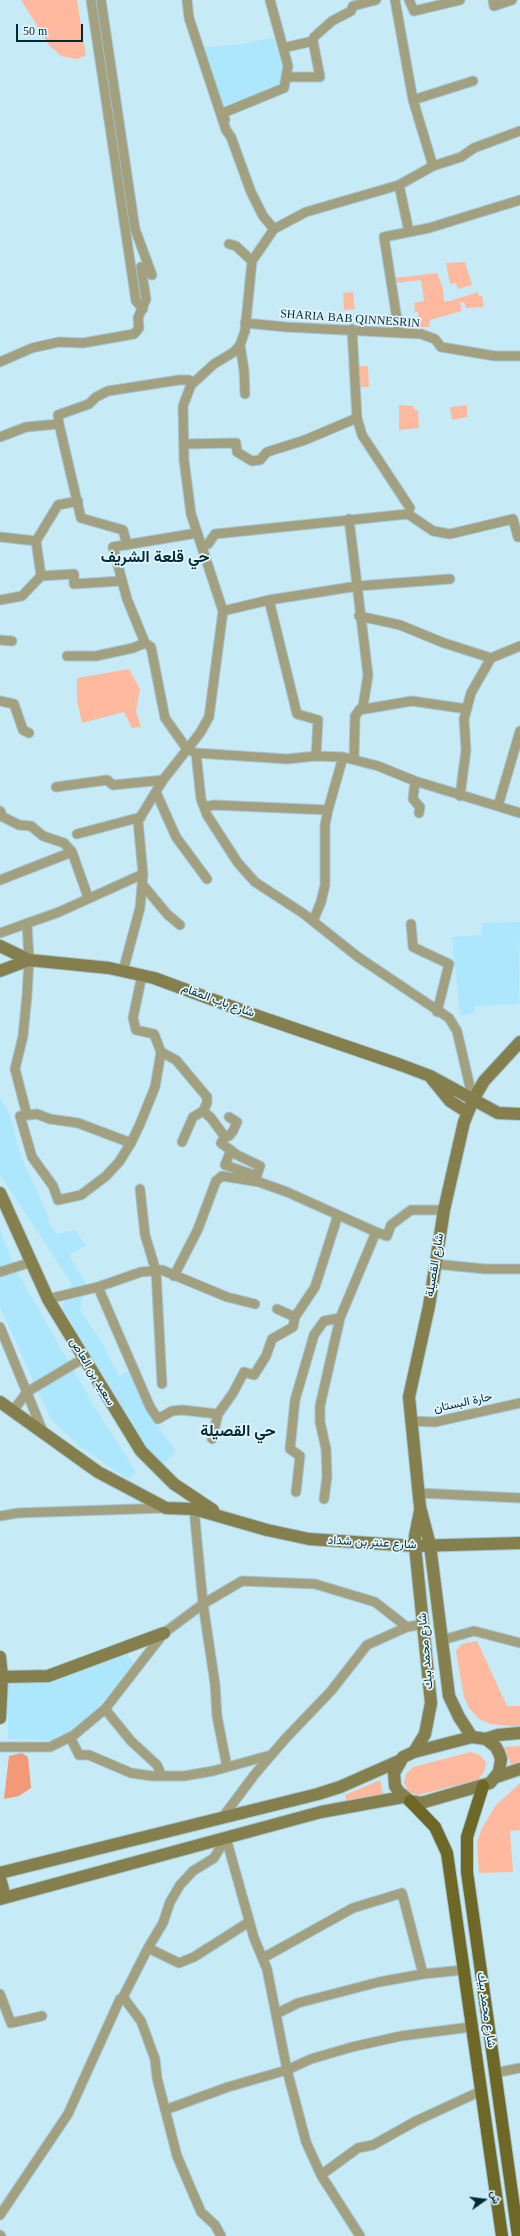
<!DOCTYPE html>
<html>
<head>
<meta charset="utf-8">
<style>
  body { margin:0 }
  #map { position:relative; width:520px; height:2236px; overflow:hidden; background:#c7eaf7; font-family:"Times New Roman",Vazirmatn,serif }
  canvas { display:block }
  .north { position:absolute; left:464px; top:2180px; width:40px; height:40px; -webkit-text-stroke:3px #e3f4fb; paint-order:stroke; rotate:76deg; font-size:11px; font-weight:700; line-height:16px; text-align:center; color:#002a37 }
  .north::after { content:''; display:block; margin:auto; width:14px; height:18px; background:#002a37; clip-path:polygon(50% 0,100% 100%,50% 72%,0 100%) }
  .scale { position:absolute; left:16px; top:24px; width:67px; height:18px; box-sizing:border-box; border:2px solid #002a37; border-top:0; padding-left:5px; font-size:12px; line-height:14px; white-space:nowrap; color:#002a37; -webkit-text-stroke:3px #e3f4fb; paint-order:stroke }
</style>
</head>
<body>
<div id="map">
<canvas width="520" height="2236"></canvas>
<div class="north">ش</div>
<div class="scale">50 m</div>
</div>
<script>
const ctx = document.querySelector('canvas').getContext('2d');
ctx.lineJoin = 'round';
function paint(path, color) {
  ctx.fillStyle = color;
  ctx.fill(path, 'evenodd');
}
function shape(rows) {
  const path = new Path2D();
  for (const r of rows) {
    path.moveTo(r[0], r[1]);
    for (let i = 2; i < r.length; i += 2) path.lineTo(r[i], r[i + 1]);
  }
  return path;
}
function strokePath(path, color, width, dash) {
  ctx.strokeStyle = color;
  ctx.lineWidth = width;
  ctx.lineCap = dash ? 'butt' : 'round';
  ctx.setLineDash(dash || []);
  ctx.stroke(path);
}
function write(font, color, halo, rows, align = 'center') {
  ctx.font = font + ' "Times New Roman",Vazirmatn,serif';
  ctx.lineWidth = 3.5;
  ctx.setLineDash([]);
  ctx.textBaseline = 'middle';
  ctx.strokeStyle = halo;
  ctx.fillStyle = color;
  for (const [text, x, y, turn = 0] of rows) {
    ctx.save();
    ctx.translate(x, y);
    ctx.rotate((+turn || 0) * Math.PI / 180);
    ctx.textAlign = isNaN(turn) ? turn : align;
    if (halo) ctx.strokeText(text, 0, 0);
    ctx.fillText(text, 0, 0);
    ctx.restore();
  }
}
paint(shape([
  [273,38,284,66,280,89,223,111,201,48,241,44],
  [520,922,519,1004,475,1006,475,1013,460,1015,452,937,482,935,482,923],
  [0,1097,10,1116,21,1157,47,1213,50,1224,57,1234,75,1230,86,1246,69,1255,86,1283,80,1311,100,1339,119,1376,130,1370,147,1412,176,1451,163,1464,151,1454,62,1307,72,1284,0,1175],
  [0,1230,16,1270,94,1406,136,1472,128,1479,79,1446,51,1419,0,1307],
  [127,1654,134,1663,95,1711,65,1735,51,1740,8,1739,8,1685,54,1679]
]), '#ace7fd');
paint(shape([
  [21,0,77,0,86,55,77,59,61,56,49,45],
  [465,262,472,285,458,289,456,283,450,284,446,263],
  [437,273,443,288,444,301,450,301,478,292,479,296,482,296,484,307,466,308,464,302,460,303,462,311,430,320,429,327,419,327,418,312,415,312,414,303,424,301,421,280,395,283,395,278],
  [353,292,355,309,344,310,343,293],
  [356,366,368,366,369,387,357,387],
  [399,405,413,406,415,410,418,410,419,428,399,430],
  [467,405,467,417,452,420,450,407],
  [129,669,140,689,136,711,141,727,132,728,124,712,82,723,77,700,77,678],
  [477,1641,507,1706,520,1706,520,1727,490,1724,479,1719,469,1708,464,1697,456,1651,462,1644],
  [520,1746,520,1761,511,1765,504,1747],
  [471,1752,480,1755,486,1762,484,1772,478,1780,417,1795,409,1792,404,1783,406,1774,413,1767],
  [380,1780,384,1798,346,1800,345,1795],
  [520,1783,520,1830,510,1831,513,1872,479,1873,477,1842,482,1828,496,1805]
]), '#ffb99e');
paint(shape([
  [22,1753,28,1757,31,1788,19,1796,4,1799,9,1756]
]), '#f29a77');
const street = shape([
  [91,0,136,301,143,309],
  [187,0,189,18,226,130,231,137,251,192,263,216,274,229],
  [409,0,414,11,460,0],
  [493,0,494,6,512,0],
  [283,48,313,41,314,37,332,21,351,11,353,6,376,0],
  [286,77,320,77,313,41],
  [413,100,473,81],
  [225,120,223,113,284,88,288,66,270,0],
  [433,166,461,157,474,148,520,131],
  [399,185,409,232],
  [229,244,236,246,252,261],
  [245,323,286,327,421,334,435,339,441,347,495,356,520,356],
  [399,332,384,237,429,228,520,200],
  [240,345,244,370,245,394],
  [0,362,32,348,59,342,83,343,134,334,139,328,138,318,146,299,141,267,152,275,135,229,101,0],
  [59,424,81,518,123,530,127,545],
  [0,437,26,427,59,424,58,415,89,404,96,397,108,391,179,380,189,380,194,382],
  [184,444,236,443,237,452,252,461,260,460,267,452,305,440,357,418],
  [408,514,433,531,450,534,513,519,518,537,520,537],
  [349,519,368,675,363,706,355,716,354,760],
  [197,533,113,547,127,599,145,643,151,647,165,718,187,749,196,753,287,759,316,756,343,757,378,766,415,781,520,813],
  [0,537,36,541,41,576,74,574,74,584,121,581],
  [36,541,58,505,78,501],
  [202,546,208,544,215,534,408,514,410,508,362,435,357,418,352,329],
  [0,600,22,596,41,576],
  [269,600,297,714,318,720,316,756],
  [223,611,269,600,358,586,450,579],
  [359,616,400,625,444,643,491,658],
  [0,640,12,641],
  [67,656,96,656,133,648,145,643],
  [0,701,14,704,23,730,29,733],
  [359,710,412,701,467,709],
  [196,753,201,799,207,815,238,863,255,882,304,914,358,957,449,1018,457,1031,473,1100],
  [415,781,413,799,420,807,419,813],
  [56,787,107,780,113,785,163,780],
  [156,792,176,837,207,879],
  [460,796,466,750,464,719,471,693,491,658,520,646],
  [498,806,520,731],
  [205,807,214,805,328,810],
  [0,811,3,817,19,825,31,826,43,836,64,843,72,852,88,897],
  [77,834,141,817],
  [0,880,72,852],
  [143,885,167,914,180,925],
  [313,921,321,902,325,885,325,825,328,810,343,757],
  [27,923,29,960,27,995,23,1036,15,1069,27,1115],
  [411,924,413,947,449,964,437,1012],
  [0,933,59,912,143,874,138,821,163,780,200,733,209,717,223,611,191,514,184,460,183,406,191,385,214,364,234,352,240,345,245,331,252,261,274,229,306,212,399,185,433,166,413,100,395,0],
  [123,971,140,908,143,874],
  [161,1052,176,1060,207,1097,207,1103,203,1111,211,1118,225,1137,221,1143,237,1155,260,1166,255,1181],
  [225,1137,229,1136,233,1131,237,1122,229,1117],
  [182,1142,193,1117,203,1111],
  [131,1143,78,1123,50,1119,37,1114,20,1116,32,1157,53,1186,58,1200,81,1195,106,1176,119,1162,131,1143,140,1124,155,1087,161,1052,154,1034,136,1030,133,1018,142,975],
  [231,1150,225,1165,257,1176],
  [140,1189,145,1235,156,1271,162,1384],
  [376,1232,387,1236,391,1225,411,1210,444,1210],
  [435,1264,485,1269,520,1269],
  [0,1272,32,1262],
  [174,1276,198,1229,216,1181,222,1176,259,1182,287,1192,376,1232,340,1318,320,1406,320,1422,326,1449,327,1477,324,1499],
  [98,1287,150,1407,158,1419,172,1411,182,1410,218,1414],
  [48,1299,98,1287,141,1272,162,1270,227,1297,255,1304],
  [277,1309,295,1317],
  [0,1327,43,1432],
  [13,1411,27,1392,84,1358],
  [410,1421,435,1422,520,1403],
  [212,1439,218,1414,233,1393,244,1372,254,1375,266,1356,272,1339,293,1327,295,1317,315,1287,338,1215],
  [296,1492,300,1456,290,1449,295,1400,314,1335,324,1321,340,1318],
  [419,1493,520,1498],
  [194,1509,203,1604,215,1684,217,1716,227,1767],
  [0,1516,18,1513,166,1508],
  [442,1640,474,1631,520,1643],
  [105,1709,131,1741,157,1765,162,1776],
  [70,1737,79,1755,89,1755,131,1773,152,1776,184,1776,213,1771,271,1755],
  [0,1747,50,1747,74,1735,105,1709,164,1633,203,1604,242,1581,315,1584,375,1602,407,1627],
  [222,1818,255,1774,286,1738,331,1691,367,1645,407,1627,424,1624],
  [226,1838,254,1938,267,1969,287,2070,306,2142,321,2175,360,2236],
  [148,1948,179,1963,194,1957,249,1922],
  [263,1958,353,1908,402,1893,423,1974,463,1970],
  [0,1994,11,2023,42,2016],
  [123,1997,141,2021,155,2059,157,2078,177,2156,201,2212,215,2225,221,2236],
  [276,2014,298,2003,379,1982,423,1974],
  [495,2073,520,2068],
  [165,2110,228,2087,287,2070,311,2059,352,2047,401,2036,471,2027],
  [321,2175,358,2148,373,2145,416,2121,481,2091],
  [0,2215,68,2114,120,1999,123,1997,148,1948,163,1923,170,1902,180,1885,193,1871,214,1858,226,1838],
  [0,2235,1,2236]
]);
const secondary = shape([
  [0,946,29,960],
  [0,971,29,960,109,968,154,978,249,1013,401,1065,430,1076,498,1113,520,1114],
  [432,1079,450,1101,467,1112],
  [0,1193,48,1299,141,1451,174,1484,213,1510],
  [0,1402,98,1472,166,1508,194,1509,267,1530,309,1539,415,1546,520,1543],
  [0,1657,2,1677,0,1718],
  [0,1677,48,1676,164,1633],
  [472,1737,459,1717,449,1696,430,1545,420,1507,409,1397,429,1306,444,1210,464,1122,473,1100,484,1081,520,1042],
  [472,1737,486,1739,496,1747,499,1753,501,1759,499,1772,490,1783,421,1803,410,1801,399,1792,395,1786,394,1773,403,1757,414,1752,472,1737],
  [486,1739,498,1735,520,1733],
  [414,1752,425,1734,431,1703,415,1546,415,1536,420,1511],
  [496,1777,520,1769],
  [0,1873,318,1794,340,1787,399,1761],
  [0,1879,3,1889,0,1898],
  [0,1899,321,1812,403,1797]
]);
const primary = shape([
  [483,1786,467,1837,467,1872,518,2236],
  [410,1801,435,1827,447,1853,502,2236]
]);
strokePath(street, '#a3c7d4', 11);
strokePath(secondary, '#a3c7d4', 14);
strokePath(primary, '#a3c7d4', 14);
strokePath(street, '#a3a07f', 9);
strokePath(secondary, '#857f4d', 12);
strokePath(primary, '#6f6725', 12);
write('12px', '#002a37', '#e3f4fb', [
  ["SHARIA BAB QINNESRIN",350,319,4],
  ["شارع باب المقام",218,1001,20],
  ["شارع القصيلة",435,1265,-81],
  ["سعيد بن العاص",92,1372,59],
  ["حارة البستان",463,1403,-12],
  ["شارع عنتر بن شداد",372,1543,3],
  ["شارع محمد بيك",426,1651,-95],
  ["شارع محمد بيك",486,2010,82]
]);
write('bold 16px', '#002a37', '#e3f4fb', [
  ["حي قلعة الشريف",155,558],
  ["حي القصيلة",238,1432]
]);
</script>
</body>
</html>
